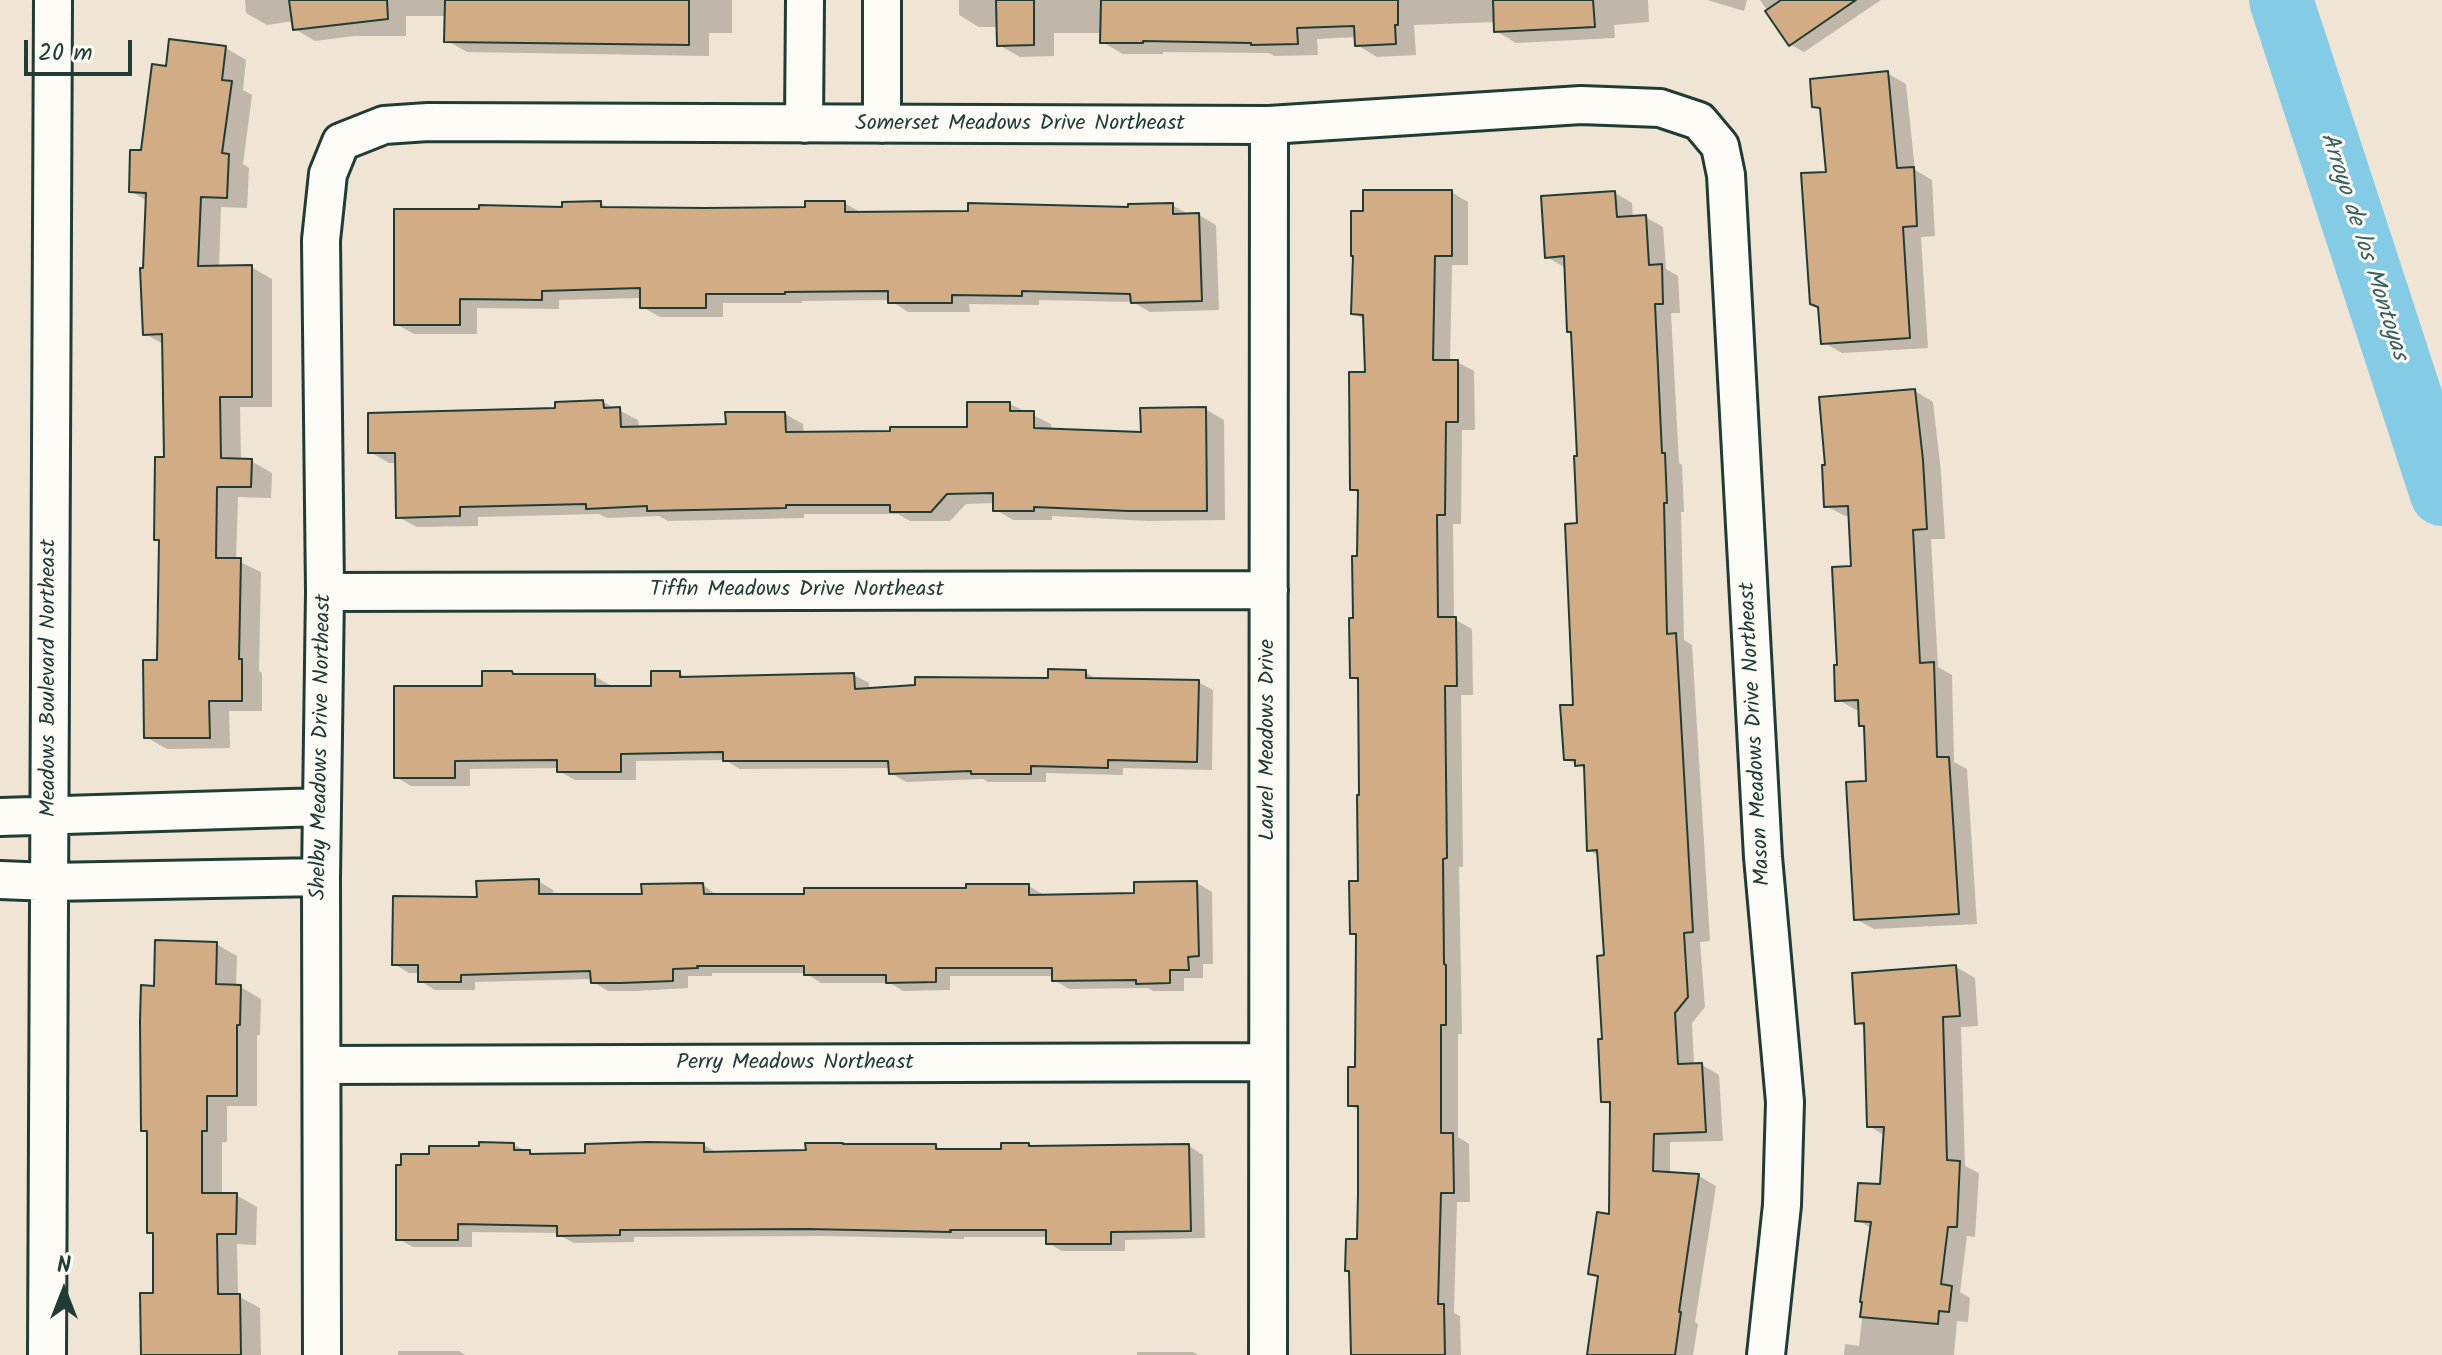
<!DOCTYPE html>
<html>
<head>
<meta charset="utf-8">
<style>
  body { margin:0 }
  #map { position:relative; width:2442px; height:1355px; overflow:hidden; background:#f0e4d4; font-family:Kalam,sans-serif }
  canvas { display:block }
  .north { position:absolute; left:24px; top:1251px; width:80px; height:80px; -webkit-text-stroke:6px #fdfcf7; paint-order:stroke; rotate:0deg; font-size:22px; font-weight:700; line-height:32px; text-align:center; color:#1f3d34 }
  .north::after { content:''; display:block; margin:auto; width:28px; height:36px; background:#1f3d34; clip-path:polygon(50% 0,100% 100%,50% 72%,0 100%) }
  .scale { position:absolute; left:24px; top:40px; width:108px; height:36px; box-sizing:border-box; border:4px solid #1f3d34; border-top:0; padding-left:10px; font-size:24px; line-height:28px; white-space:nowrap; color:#1f3d34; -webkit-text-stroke:6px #fdfcf7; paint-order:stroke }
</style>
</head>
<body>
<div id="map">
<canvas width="2442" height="1355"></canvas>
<div class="north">N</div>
<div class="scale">20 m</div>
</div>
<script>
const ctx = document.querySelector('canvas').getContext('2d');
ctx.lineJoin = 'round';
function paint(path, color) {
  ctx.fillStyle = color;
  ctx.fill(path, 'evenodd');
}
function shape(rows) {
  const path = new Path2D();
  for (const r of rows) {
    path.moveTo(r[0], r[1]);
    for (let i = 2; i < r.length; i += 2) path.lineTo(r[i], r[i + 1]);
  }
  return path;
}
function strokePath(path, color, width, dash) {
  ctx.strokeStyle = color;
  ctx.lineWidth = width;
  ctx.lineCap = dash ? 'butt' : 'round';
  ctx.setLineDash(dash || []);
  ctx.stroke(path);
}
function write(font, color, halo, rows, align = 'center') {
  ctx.font = font + ' Kalam,sans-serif';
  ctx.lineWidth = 6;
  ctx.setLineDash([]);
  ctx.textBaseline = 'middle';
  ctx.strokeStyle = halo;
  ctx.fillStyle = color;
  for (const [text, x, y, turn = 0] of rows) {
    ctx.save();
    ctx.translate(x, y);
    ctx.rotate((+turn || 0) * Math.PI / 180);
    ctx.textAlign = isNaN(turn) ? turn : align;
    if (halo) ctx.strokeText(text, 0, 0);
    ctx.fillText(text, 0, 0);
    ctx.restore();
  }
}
paint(shape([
  [245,0,732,0,732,33,709,33,709,56,467,52,446,40,446,16,406,16,406,36,354,36,315,41,295,29,294,21,267,25,246,13],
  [959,0,1648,0,1649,22,1614,25,1615,38,1516,43,1496,31,1495,22,1414,25,1416,55,1377,57,1357,45,1356,37,1317,39,1318,55,1274,56,1269,53,1163,52,1163,54,1123,54,1102,42,1103,33,1054,33,1054,56,1020,57,999,45,999,27,979,27,959,15],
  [1707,0,1747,0,1744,11],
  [1760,0,1881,0,1804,52,1790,44],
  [226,48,246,60,243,90,252,95,243,164,249,168,247,208,221,207,219,268,251,267,272,279,272,407,240,407,241,460,251,461,272,473,271,498,238,497,236,560,261,572,259,671,262,673,262,711,229,711,230,748,167,749,146,737,159,662,161,542,156,539,166,459,165,345,145,334,147,201,131,191,167,68],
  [1887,73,1906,84,1915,170,1932,180,1935,236,1921,237,1928,348,1842,353,1823,342,1829,174,1823,111,1814,106],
  [1451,192,1468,202,1468,265,1452,265,1450,362,1457,362,1474,371,1475,430,1462,430,1461,524,1453,524,1454,619,1472,629,1473,695,1461,695,1463,867,1459,867,1462,1034,1458,1034,1458,1137,1469,1144,1470,1202,1457,1202,1454,1313,1460,1316,1461,1355,1354,1355,1351,1272,1347,1270,1358,1241,1360,1111,1350,1105,1357,1069,1358,936,1352,933,1360,883,1361,797,1360,682,1352,677,1359,558,1360,494,1352,489,1367,374,1365,320,1354,313,1365,213],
  [1615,193,1632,203,1633,218,1645,217,1663,227,1666,269,1678,276,1680,313,1671,313,1679,463,1682,465,1684,512,1681,512,1684,640,1692,645,1710,941,1700,942,1705,1007,1692,1023,1694,1065,1702,1065,1719,1075,1723,1141,1670,1142,1670,1174,1699,1176,1716,1186,1695,1322,1698,1324,1693,1355,1589,1355,1600,1279,1590,1273,1611,1217,1612,1106,1603,1101,1606,957,1599,856,1589,850,1586,769,1566,759,1576,706,1579,525,1579,458,1573,333,1564,267,1547,257],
  [601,203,610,209,807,209,844,203,862,213,1130,209,1172,205,1190,215,1199,215,1216,225,1219,310,1150,312,1133,302,1039,300,1039,305,969,304,970,312,908,312,890,300,802,301,802,303,723,303,723,317,660,317,642,307,642,298,559,300,559,309,477,308,477,334,414,334,396,324,564,209],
  [1915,391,1933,402,1941,472,1945,539,1931,539,1938,667,1952,675,1954,762,1967,769,1977,924,1874,929,1856,919,1868,783,1866,728,1861,725,1860,710,1856,710,1837,699,1839,667,1853,568,1850,516,1845,516,1826,506],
  [603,402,638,420,639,428,728,426,785,414,803,424,804,434,969,429,1010,404,1051,424,1052,430,1143,434,1205,409,1224,420,1225,520,1148,521,1052,516,1052,520,1013,520,995,509,995,503,966,504,950,521,910,521,898,514,804,514,804,518,668,521,659,516,607,518,599,514,478,517,478,526,417,527,398,517,397,463,389,463,370,452,557,410],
  [1085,672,1098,680,1198,682,1213,690,1212,770,1123,768,1123,775,1046,773,1046,782,988,782,983,779,906,782,891,773,891,768,740,769,725,760,636,761,636,780,575,780,559,771,559,768,470,769,470,786,411,786,396,777,484,688,512,673,518,676,594,676,610,685,610,688,653,688,679,673,689,679,854,675,869,683,869,690,1050,680],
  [538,881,553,890,554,896,644,896,703,885,718,896,806,896,1029,886,1044,895,1136,895,1197,883,1212,892,1213,964,1203,964,1203,978,1184,978,1184,991,1153,991,1148,988,1069,989,1054,980,1054,976,950,976,950,990,903,991,890,983,821,983,805,973,712,973,712,976,688,976,688,988,637,991,608,991,593,982,592,979,475,982,475,990,435,990,420,981,420,973,409,973,394,964,479,899],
  [216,944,237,956,236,987,241,987,261,999,260,1035,257,1035,257,1106,227,1106,227,1142,222,1142,222,1195,236,1195,257,1207,256,1245,237,1244,238,1296,260,1308,261,1355,143,1355,156,1295,155,1236,149,1232,149,1134,143,1130,156,988],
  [1956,967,1975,978,1978,1026,1961,1027,1965,1166,1979,1173,1975,1237,1967,1236,1960,1292,1970,1298,1968,1322,1957,1321,1954,1355,1844,1355,1845,1344,1859,1346,1872,1229,1858,1220,1882,1186,1885,1136,1869,1126,1866,1028,1857,1022],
  [514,1145,537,1156,587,1155,704,1145,719,1154,936,1146,943,1151,1003,1151,1029,1145,1034,1148,1189,1146,1203,1155,1205,1238,1125,1240,1125,1251,1062,1251,1048,1243,1048,1237,964,1237,964,1239,823,1236,634,1237,634,1242,574,1243,559,1235,559,1233,472,1232,472,1247,413,1247,398,1239,431,1156],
  [398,1351,459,1351,465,1355,398,1355],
  [1137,1352,1193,1352,1198,1355,1137,1355]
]), '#0003');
strokePath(shape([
  [2281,0,2442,494]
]), '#84cbe6', 64);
const building = shape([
  [289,0,387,0,388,19,293,30,289,0],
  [445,0,689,0,689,45,444,42,445,0],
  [996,0,1034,0,1034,45,997,46,996,0],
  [1101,0,1398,0,1398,25,1395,25,1396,44,1355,46,1354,26,1297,28,1298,44,1251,45,1251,43,1143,41,1143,43,1100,43,1101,0],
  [1493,0,1593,0,1595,27,1494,32,1493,0],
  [1781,0,1856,0,1789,46,1765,11,1781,0],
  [169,39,226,46,222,80,232,81,222,153,229,154,227,198,201,197,198,266,252,265,252,397,220,397,221,458,252,459,251,487,217,487,216,558,241,558,239,659,242,659,242,701,209,701,210,738,144,738,143,660,157,660,159,540,154,540,155,457,164,457,162,334,143,335,140,268,143,268,146,193,129,192,130,150,141,150,152,64,166,66,169,39],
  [1888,71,1897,168,1914,167,1917,226,1903,227,1910,338,1821,344,1818,307,1810,304,1801,173,1826,172,1820,108,1812,107,1810,79,1888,71],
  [1363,190,1452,190,1452,256,1435,256,1433,360,1458,360,1458,422,1446,422,1445,515,1437,515,1438,617,1456,617,1457,686,1445,686,1447,858,1443,859,1444,964,1446,965,1446,1025,1441,1025,1441,1133,1453,1133,1454,1193,1441,1193,1438,1304,1444,1304,1445,1355,1351,1355,1349,1271,1345,1271,1346,1239,1357,1239,1358,1194,1358,1106,1348,1106,1348,1067,1355,1067,1356,934,1350,934,1349,881,1358,881,1357,795,1359,795,1358,678,1350,678,1349,618,1353,618,1352,556,1357,556,1358,490,1350,490,1349,372,1365,372,1363,315,1351,314,1353,256,1351,256,1351,211,1363,211,1363,190],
  [1615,191,1617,217,1646,215,1649,265,1662,264,1663,304,1655,304,1662,453,1665,453,1667,503,1664,503,1667,634,1676,633,1693,932,1684,933,1688,997,1675,1013,1678,1064,1702,1063,1706,1132,1654,1134,1653,1171,1699,1174,1679,1312,1681,1312,1675,1355,1587,1355,1598,1276,1588,1274,1597,1212,1609,1214,1610,1102,1601,1102,1598,1039,1602,1039,1597,956,1604,955,1597,850,1587,851,1584,765,1575,766,1575,760,1564,760,1560,705,1573,705,1565,524,1577,523,1574,456,1577,456,1571,332,1567,332,1564,256,1545,258,1541,196,1615,191],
  [601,201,601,207,705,208,805,207,805,201,845,201,845,212,968,211,968,203,1128,207,1128,204,1173,203,1173,214,1199,213,1202,301,1131,303,1130,294,1022,291,1022,296,952,295,952,303,888,303,888,291,785,292,785,294,706,294,706,308,640,308,640,288,542,291,542,300,460,299,460,325,394,325,394,209,479,209,479,205,562,207,562,202,601,201],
  [1915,389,1923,460,1927,529,1913,530,1920,663,1934,662,1937,757,1949,757,1959,914,1854,920,1846,782,1866,781,1864,726,1859,726,1858,700,1835,701,1834,665,1837,665,1832,567,1851,566,1848,506,1824,507,1822,465,1825,465,1819,397,1915,389],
  [603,400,604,408,620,407,621,427,726,424,725,412,785,412,786,432,890,431,890,427,967,427,967,402,1010,402,1010,411,1034,411,1034,428,1141,432,1140,408,1206,407,1207,511,1128,511,1034,507,1034,511,993,511,993,493,947,494,931,512,890,512,890,505,786,505,786,508,647,511,647,506,586,509,586,504,460,507,460,516,396,518,395,453,368,453,368,413,555,408,555,402,603,400],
  [1048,669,1086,670,1086,678,1199,680,1197,762,1108,760,1108,768,1031,766,1031,774,971,774,971,771,889,774,888,761,723,761,723,752,621,754,621,772,557,772,557,760,455,761,455,778,394,778,394,686,482,686,482,671,512,671,513,674,595,674,595,686,651,686,651,671,680,671,680,677,854,673,855,689,915,685,915,677,1048,678,1048,669],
  [539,879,539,894,642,894,641,884,703,883,704,894,804,894,804,888,966,888,966,884,1029,884,1029,895,1134,893,1134,882,1197,881,1199,956,1188,957,1189,970,1170,970,1170,983,1136,984,1136,980,1052,981,1052,968,936,968,936,982,886,983,886,975,804,975,804,966,697,966,698,968,673,969,673,981,621,983,591,983,590,971,461,975,461,982,418,982,418,965,392,965,393,896,477,897,476,881,539,879],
  [155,940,217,942,216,984,241,985,240,1025,237,1025,237,1096,207,1096,207,1131,202,1131,202,1193,237,1193,236,1234,217,1234,218,1294,240,1294,241,1355,141,1355,140,1293,153,1293,153,1233,147,1233,147,1131,141,1131,140,1021,141,985,154,986,155,940],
  [1956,965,1960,1016,1943,1017,1947,1160,1960,1161,1957,1227,1948,1227,1941,1284,1952,1286,1949,1312,1939,1311,1938,1324,1860,1317,1862,1302,1860,1302,1871,1222,1855,1221,1858,1183,1880,1184,1884,1127,1867,1127,1864,1023,1855,1024,1852,973,1956,965],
  [479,1142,514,1143,514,1150,530,1150,530,1154,585,1153,585,1144,647,1142,704,1143,704,1152,806,1150,805,1143,843,1143,843,1144,936,1144,936,1149,1001,1149,1001,1143,1029,1143,1029,1146,1189,1144,1191,1231,1111,1232,1111,1244,1046,1244,1046,1230,950,1230,951,1232,807,1229,620,1230,620,1235,557,1236,557,1226,458,1224,458,1240,396,1240,396,1165,401,1165,401,1154,429,1154,429,1146,479,1146,479,1142]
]);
paint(building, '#d2ac84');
strokePath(building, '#1f3d34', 2);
const minor = shape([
  [882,0,882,124],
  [804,124,805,0],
  [325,592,1269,590],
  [0,817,322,807],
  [0,880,49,882,321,877],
  [322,1065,1268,1062],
  [47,1355,53,0],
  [322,1355,321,877,325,592,321,240,328,174,341,142,384,125,428,122,1269,125,1581,105,1660,108,1699,121,1720,146,1726,175,1763,857,1785,1102,1782,1205,1766,1355],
  [1268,1355,1269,125]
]);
strokePath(minor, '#1f3d34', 42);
strokePath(minor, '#fdfcf7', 36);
write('22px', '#1f3d34', '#fdfcf7', [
  ["Somerset Meadows Drive Northeast",1020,125],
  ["Tiffin Meadows Drive Northeast",797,591],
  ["Meadows Boulevard Northeast",50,678,-90],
  ["Mason Meadows Drive Northeast",1757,734,-93],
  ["Laurel Meadows Drive",1269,740,-90],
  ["Shelby Meadows Drive Northeast",323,747,-89],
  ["Perry Meadows Northeast",795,1064]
]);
write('italic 24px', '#386060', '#fdfcf7', [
  ["Arroyo de los Montoyas",2362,247,72]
]);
</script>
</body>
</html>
